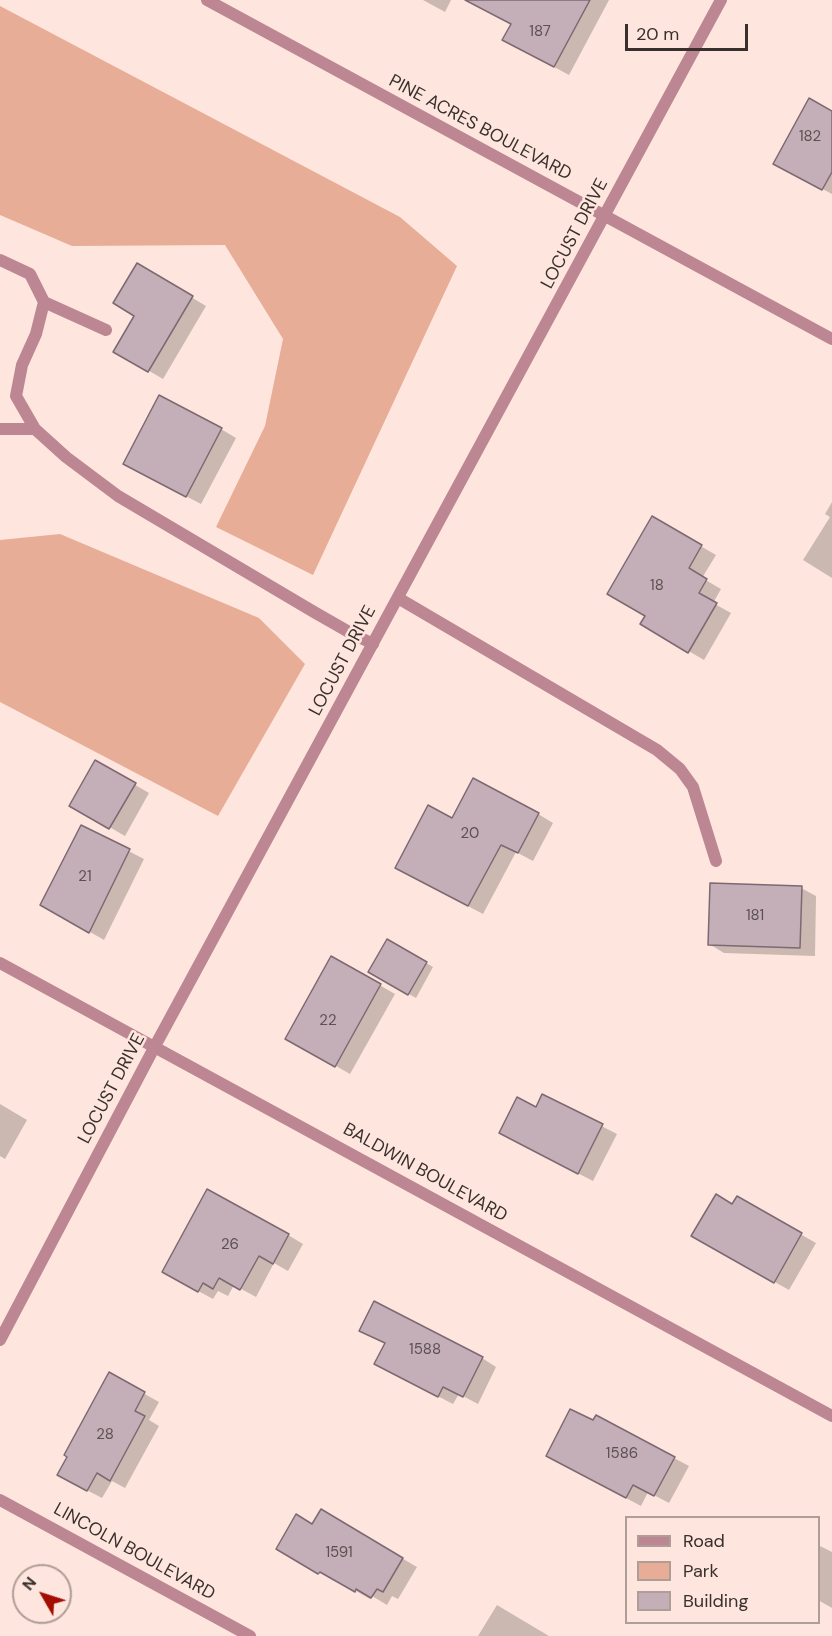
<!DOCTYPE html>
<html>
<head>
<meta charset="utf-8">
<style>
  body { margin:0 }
  #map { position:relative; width:832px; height:1636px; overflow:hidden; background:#fee6de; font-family:"DM Sans",sans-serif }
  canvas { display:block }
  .legend { position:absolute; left:625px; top:1516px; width:195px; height:108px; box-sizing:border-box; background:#fee6de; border:2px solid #af9d97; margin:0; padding:8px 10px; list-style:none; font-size:18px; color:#39302d }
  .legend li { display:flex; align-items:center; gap:12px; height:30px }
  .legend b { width:30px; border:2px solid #af9d97 }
  .north { position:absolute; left:12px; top:1564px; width:60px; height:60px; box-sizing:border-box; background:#fee6de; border:2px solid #af9d97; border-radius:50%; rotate:309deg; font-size:16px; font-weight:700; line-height:24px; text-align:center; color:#39302d }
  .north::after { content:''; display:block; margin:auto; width:21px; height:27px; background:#a30d03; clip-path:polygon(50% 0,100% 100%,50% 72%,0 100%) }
  .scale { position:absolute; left:625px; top:24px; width:123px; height:27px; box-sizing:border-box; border:3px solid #39302d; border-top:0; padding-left:8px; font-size:18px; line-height:21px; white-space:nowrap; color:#39302d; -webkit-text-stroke:4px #fee6de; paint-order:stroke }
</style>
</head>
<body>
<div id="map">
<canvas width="832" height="1636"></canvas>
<ul class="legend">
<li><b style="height:8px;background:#bc8693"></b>Road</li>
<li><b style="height:16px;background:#e8ad97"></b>Park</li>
<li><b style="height:16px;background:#c4afb9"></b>Building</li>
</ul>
<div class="north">N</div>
<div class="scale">20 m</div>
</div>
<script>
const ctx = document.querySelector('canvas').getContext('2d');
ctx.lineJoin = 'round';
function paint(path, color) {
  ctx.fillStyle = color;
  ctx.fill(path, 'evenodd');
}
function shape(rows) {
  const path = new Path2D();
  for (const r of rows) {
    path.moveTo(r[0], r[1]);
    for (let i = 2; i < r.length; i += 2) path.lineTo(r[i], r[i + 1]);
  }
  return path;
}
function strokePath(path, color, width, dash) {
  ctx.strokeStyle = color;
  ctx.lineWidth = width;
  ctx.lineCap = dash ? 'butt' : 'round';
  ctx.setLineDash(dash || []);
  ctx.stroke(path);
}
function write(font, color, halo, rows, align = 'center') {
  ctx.font = font + ' "DM Sans",sans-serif';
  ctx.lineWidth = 5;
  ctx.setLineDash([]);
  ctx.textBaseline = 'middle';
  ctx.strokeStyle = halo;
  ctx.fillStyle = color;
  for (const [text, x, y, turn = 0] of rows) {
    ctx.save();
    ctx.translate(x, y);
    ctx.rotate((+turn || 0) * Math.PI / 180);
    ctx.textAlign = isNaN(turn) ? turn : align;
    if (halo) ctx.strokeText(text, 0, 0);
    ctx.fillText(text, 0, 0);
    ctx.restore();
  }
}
paint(shape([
  [0,6,400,217,457,266,313,575,216,527,265,426,283,339,225,245,72,246,0,215],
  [60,534,259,618,305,664,218,816,0,702,0,540]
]), '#e8ad97');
paint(shape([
  [423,0,451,0,445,12],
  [467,0,609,0,569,75,519,48,513,24],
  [832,112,832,194,790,172],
  [137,265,206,306,163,379,115,351,136,316],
  [221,429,236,438,201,504,140,472],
  [832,502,832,578,803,560,830,517,825,514],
  [652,518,716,555,702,578,721,589,713,603,731,613,704,660,642,624,647,616],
  [96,762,149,793,125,836,71,805],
  [538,814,553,823,533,861,516,852,483,914,411,876,453,820],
  [82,827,144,859,104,940,42,904],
  [801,888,816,896,815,956,724,953,709,944],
  [388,941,433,967,416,998,370,972],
  [332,958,395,994,350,1074,287,1038],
  [543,1096,617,1134,593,1181,515,1141,537,1109],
  [0,1104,27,1120,5,1159,0,1156],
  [737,1198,816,1243,789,1290,693,1236,733,1206],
  [288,1235,303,1244,288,1271,274,1263,256,1297,234,1285,228,1296,218,1291,213,1299,178,1280],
  [376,1339,482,1358,496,1367,478,1404,459,1394,453,1404,391,1372,386,1344],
  [109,1374,159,1402,149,1420,159,1426,125,1488,112,1481,102,1498,73,1483,69,1456],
  [674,1458,689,1466,669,1503,648,1492,641,1506,562,1464],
  [321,1511,417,1567,398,1599,392,1596,387,1605,372,1596,370,1599,335,1579,334,1581,278,1549,312,1526],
  [818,1545,832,1552,832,1608,818,1600],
  [497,1605,512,1614,549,1636,478,1636]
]), '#0003');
const building = shape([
  [465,0,590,0,554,67,502,40,511,24,465,0],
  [809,98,832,111,832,172,822,190,773,164,809,98],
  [137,263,193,296,148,372,113,352,134,316,113,303,137,263],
  [159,395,222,428,186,497,123,464,159,395],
  [652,516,702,545,689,568,707,579,699,593,717,603,688,653,640,624,645,616,607,594,652,516],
  [95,760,136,783,109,829,69,806,95,760],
  [473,778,539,813,518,853,501,845,468,906,395,868,428,805,452,818,473,778],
  [81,825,130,849,89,933,40,905,81,825],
  [710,883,802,886,800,948,708,945,710,883],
  [387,939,427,962,408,995,368,972,387,939],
  [331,956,381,984,335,1067,285,1039,331,956],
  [542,1094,603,1124,578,1174,499,1133,517,1097,536,1107,542,1094],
  [207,1189,289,1234,273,1264,259,1256,240,1290,219,1278,213,1289,203,1283,198,1292,162,1272,207,1189],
  [716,1194,732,1204,737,1196,802,1233,774,1283,691,1236,716,1194],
  [374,1301,483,1357,463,1397,443,1387,438,1397,374,1364,385,1343,359,1331,374,1301],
  [109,1372,145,1392,135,1411,145,1416,110,1481,97,1473,87,1491,57,1475,67,1457,64,1455,109,1372],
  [570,1409,593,1420,596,1415,675,1457,654,1496,633,1485,626,1498,546,1456,570,1409],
  [321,1509,403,1558,383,1592,377,1589,371,1598,356,1589,355,1592,320,1572,318,1574,276,1549,296,1514,312,1524,321,1509]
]);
paint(building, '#c4afb9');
strokePath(building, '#7d6972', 1.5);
strokePath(shape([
  [0,260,30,274,44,302],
  [0,429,35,429,66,457,118,496,314,612,349,632,373,644],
  [35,429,16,396,22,365,36,334,44,302,106,330],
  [398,598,657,750,680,769,693,787,716,861]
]), '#bc8693', 12);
strokePath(shape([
  [207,0,832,339],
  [0,963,832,1416],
  [0,1340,155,1046,721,0],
  [0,1500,250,1636]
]), '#bc8693', 12);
write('15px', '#5c5050', null, [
  ["187",540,32],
  ["182",810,137],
  ["18",657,586],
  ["20",470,834],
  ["21",85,877],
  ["181",755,916],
  ["22",328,1021],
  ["26",230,1245],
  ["1588",425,1350],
  ["28",105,1435],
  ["1586",622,1454],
  ["1591",339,1553]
]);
write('18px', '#39302d', '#fee6de', [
  ["PINE ACRES BOULEVARD",480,128,28],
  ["LOCUST DRIVE",575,234,-62],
  ["LOCUST DRIVE",343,661,-62],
  ["LOCUST DRIVE",112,1089,-62],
  ["BALDWIN BOULEVARD",425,1173,29],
  ["LINCOLN BOULEVARD",134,1552,29]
]);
</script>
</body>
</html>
